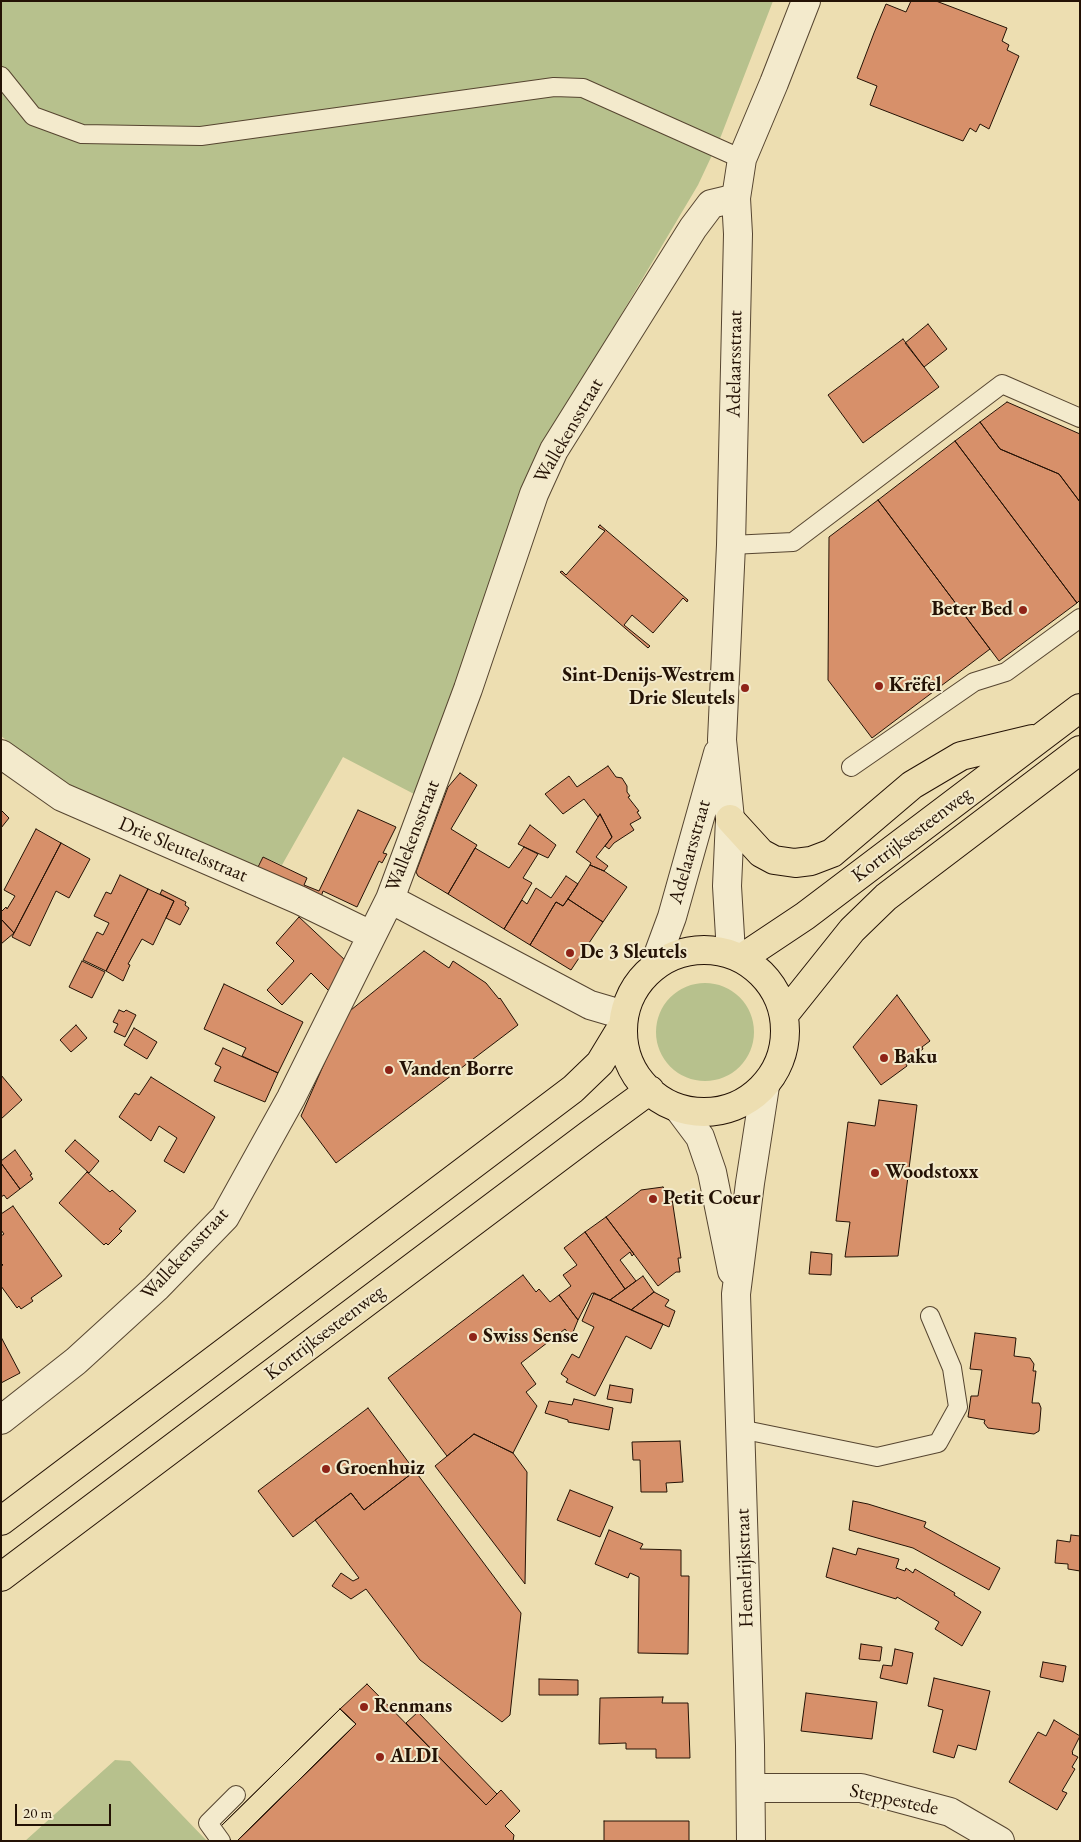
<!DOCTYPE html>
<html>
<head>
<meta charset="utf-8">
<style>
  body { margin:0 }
  #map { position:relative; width:1081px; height:1842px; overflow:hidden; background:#eddeb1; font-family:"EB Garamond",serif }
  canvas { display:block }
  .frame { position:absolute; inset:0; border:2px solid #241205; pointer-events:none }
  .scale { position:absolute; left:15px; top:1804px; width:96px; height:22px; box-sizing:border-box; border:2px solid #241205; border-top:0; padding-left:6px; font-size:15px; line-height:18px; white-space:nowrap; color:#241205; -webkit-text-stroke:4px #f3eacc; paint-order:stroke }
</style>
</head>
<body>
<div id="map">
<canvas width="1081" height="1842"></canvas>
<div class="frame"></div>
<div class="scale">20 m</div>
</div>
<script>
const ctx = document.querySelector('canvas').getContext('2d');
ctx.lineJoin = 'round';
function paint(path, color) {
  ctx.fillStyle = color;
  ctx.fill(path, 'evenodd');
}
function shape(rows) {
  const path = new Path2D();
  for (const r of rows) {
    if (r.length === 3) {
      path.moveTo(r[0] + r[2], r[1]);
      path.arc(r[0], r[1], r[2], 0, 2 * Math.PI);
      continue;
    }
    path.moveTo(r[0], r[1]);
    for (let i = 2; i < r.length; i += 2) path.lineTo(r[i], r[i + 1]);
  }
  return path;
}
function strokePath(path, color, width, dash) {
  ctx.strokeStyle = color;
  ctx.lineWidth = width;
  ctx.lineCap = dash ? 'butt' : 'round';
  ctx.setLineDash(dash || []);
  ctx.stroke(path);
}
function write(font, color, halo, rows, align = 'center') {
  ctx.font = font + ' "EB Garamond",serif';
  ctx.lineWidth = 4;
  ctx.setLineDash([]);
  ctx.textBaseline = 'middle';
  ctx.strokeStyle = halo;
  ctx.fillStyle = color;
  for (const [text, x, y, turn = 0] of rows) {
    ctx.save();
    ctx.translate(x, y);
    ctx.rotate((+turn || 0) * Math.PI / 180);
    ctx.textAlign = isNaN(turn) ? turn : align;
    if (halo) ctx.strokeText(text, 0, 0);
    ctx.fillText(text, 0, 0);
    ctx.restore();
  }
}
paint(shape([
  [1,1,773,1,721,136,698,185,551,433,474,643,414,794,343,757,282,865,263,857,255,870,62,782,1,736],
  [705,1032,49],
  [115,1760,130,1761,207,1841,25,1841]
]), '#b7c18d');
const building = shape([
  [911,1,936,1,1007,28,1002,41,1009,45,1007,50,1019,56,989,129,980,124,976,132,970,128,963,141,870,105,877,86,857,78,874,33,886,4,906,12,911,1],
  [928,324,947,349,924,367,905,343,928,324],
  [903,339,939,387,863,443,828,395,903,339],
  [1007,402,1080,434,1080,502,1059,474,1000,449,980,422,1007,402],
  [980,422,1000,449,1059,474,1080,502,1080,600,1077,603,955,441,980,422],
  [955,441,1077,603,999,661,878,500,955,441],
  [878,500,990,649,872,738,828,680,829,537,878,500],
  [600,525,688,600,687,602,683,598,653,633,632,615,624,625,650,646,648,648,560,572,562,571,566,575,605,531,598,527,600,525],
  [608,766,616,777,622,778,627,786,627,792,630,796,628,797,639,811,637,812,641,818,630,824,634,830,614,843,609,849,605,846,612,837,600,814,598,817,584,799,563,814,545,794,569,776,577,787,608,766],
  [460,773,477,785,451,829,477,845,448,894,418,876,416,872,448,787,460,773],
  [1,810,9,818,1,828,1,810],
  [358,810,396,827,383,853,387,854,382,863,379,861,357,907,323,891,319,903,255,873,263,857,307,878,304,885,319,891,358,810],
  [600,814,612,837,596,857,608,866,604,871,590,865,591,863,576,852,600,814],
  [530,825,556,845,548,858,518,844,530,825],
  [36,829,61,843,14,933,1,919,1,912,6,907,7,909,15,896,4,890,36,829],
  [61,843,90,859,69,898,56,891,30,946,12,937,61,843],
  [524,847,538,854,523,878,532,883,504,929,448,894,475,848,509,868,524,847],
  [590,865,604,871,627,887,603,922,568,899,590,865],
  [120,875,148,889,106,971,83,960,97,932,103,935,109,923,94,916,106,892,111,894,120,875],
  [566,876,578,884,563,906,556,902,530,945,504,929,522,900,527,904,536,888,551,898,566,876],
  [148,889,174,901,153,945,142,939,128,964,130,965,123,981,106,971,148,889],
  [162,890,186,902,185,905,189,908,180,925,166,918,174,901,160,894,162,890],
  [568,899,603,922,571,970,530,945,556,902,563,906,568,899],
  [299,917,346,961,332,994,311,973,282,1005,267,990,294,961,276,943,299,917],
  [1,919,14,933,1,944,1,919],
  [424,951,449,968,453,961,486,983,499,999,500,998,518,1025,336,1163,301,1116,346,1014,424,951],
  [82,961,105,972,92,998,69,987,82,961],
  [224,984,303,1022,278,1073,242,1056,246,1048,204,1029,224,984],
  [897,995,930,1041,922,1047,923,1049,919,1052,920,1054,906,1064,907,1066,881,1085,853,1047,897,995],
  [119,1010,124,1012,126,1010,136,1015,125,1037,114,1032,118,1024,113,1022,119,1010],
  [76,1025,87,1038,71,1052,60,1040,76,1025],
  [134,1028,157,1042,147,1059,124,1045,134,1028],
  [223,1048,278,1073,265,1102,214,1081,221,1067,215,1064,223,1048],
  [1,1075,22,1100,1,1119,1,1075],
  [151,1077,215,1117,184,1173,164,1161,177,1138,159,1126,151,1141,119,1117,135,1093,139,1095,151,1077],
  [879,1100,917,1105,898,1256,845,1257,850,1222,836,1221,848,1122,875,1126,879,1100],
  [75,1140,99,1161,89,1173,65,1151,75,1140],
  [15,1150,32,1174,30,1175,33,1179,20,1189,1,1163,1,1161,15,1150],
  [1,1163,20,1189,7,1199,4,1195,1,1197,1,1163],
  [87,1172,110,1192,112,1190,136,1211,119,1229,122,1231,108,1245,106,1243,104,1245,59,1203,87,1172],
  [663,1187,672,1199,681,1258,678,1258,680,1272,676,1272,658,1286,606,1217,641,1190,663,1187],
  [13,1206,62,1276,31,1298,33,1301,21,1309,19,1306,17,1308,1,1286,1,1266,3,1265,1,1263,1,1236,4,1234,1,1230,1,1214,13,1206],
  [606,1217,634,1254,632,1256,630,1252,620,1260,636,1281,625,1289,585,1232,606,1217],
  [585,1232,625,1289,610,1300,592,1293,578,1320,559,1295,571,1286,563,1275,577,1265,564,1248,585,1232],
  [811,1252,832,1254,831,1275,809,1274,811,1252],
  [523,1275,536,1292,539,1289,550,1302,559,1295,578,1320,571,1337,565,1329,521,1363,536,1384,526,1392,537,1406,513,1453,474,1434,447,1456,388,1378,523,1275],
  [643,1276,654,1292,631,1310,610,1300,643,1276],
  [654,1292,669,1300,665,1306,675,1311,669,1327,631,1310,654,1292],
  [594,1293,663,1324,651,1349,626,1336,595,1396,566,1382,568,1379,561,1374,572,1354,579,1358,594,1327,582,1321,594,1293],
  [975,1333,1016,1338,1014,1356,1030,1358,1034,1364,1033,1371,1036,1371,1032,1403,1039,1403,1041,1408,1039,1431,1034,1434,988,1428,984,1423,985,1420,968,1417,971,1396,978,1396,982,1370,970,1369,975,1333],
  [1,1337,20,1373,1,1383,1,1337],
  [610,1385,633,1389,631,1403,607,1399,610,1385],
  [574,1399,613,1408,609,1430,568,1422,568,1420,545,1413,549,1401,572,1405,574,1399],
  [368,1408,415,1471,364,1510,351,1493,293,1537,258,1491,368,1408],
  [474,1434,513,1453,527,1472,525,1584,435,1466,474,1434],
  [680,1441,683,1482,666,1483,667,1492,641,1492,640,1460,633,1460,632,1442,680,1441],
  [415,1471,521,1613,510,1715,502,1722,420,1660,366,1589,351,1599,332,1586,341,1573,353,1581,359,1578,315,1520,351,1493,364,1510,415,1471],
  [570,1490,613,1507,600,1537,557,1520,570,1490],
  [853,1501,868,1504,926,1522,924,1527,1000,1568,989,1590,913,1548,849,1530,853,1501],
  [609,1530,643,1544,640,1549,681,1550,681,1576,689,1576,688,1654,638,1653,639,1577,630,1573,628,1578,595,1564,609,1530],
  [1071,1535,1080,1536,1080,1571,1068,1569,1068,1564,1055,1563,1057,1540,1070,1542,1071,1535],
  [833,1548,856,1555,858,1548,899,1559,896,1568,905,1571,906,1568,913,1573,915,1569,955,1593,954,1595,981,1612,962,1646,935,1629,939,1622,897,1597,896,1599,826,1577,833,1548],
  [861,1644,882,1647,880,1661,859,1659,861,1644],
  [895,1649,913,1653,907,1684,880,1678,883,1665,892,1666,895,1649],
  [1043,1662,1066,1666,1063,1682,1040,1677,1043,1662],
  [934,1678,990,1691,976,1750,958,1745,954,1758,933,1752,943,1710,928,1706,934,1678],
  [539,1679,578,1680,578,1695,539,1695,539,1679],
  [367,1684,486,1805,501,1790,520,1811,505,1826,514,1835,513,1841,237,1841,356,1724,340,1709,367,1684],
  [806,1693,877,1702,872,1739,801,1731,806,1693],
  [663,1697,662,1703,688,1703,690,1758,656,1758,656,1749,626,1749,626,1743,599,1744,600,1698,663,1697],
  [340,1709,356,1724,237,1841,232,1841,219,1828,340,1709],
  [340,1709,356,1724,237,1841,232,1841,219,1828,340,1709],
  [418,1712,497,1794,486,1805,406,1723,418,1712],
  [1054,1720,1080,1736,1072,1752,1073,1753,1072,1754,1078,1757,1072,1767,1075,1769,1062,1791,1067,1793,1057,1810,1009,1782,1038,1732,1046,1736,1054,1720],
  [604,1821,689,1821,689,1841,604,1841,604,1821]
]);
paint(building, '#d7906a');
strokePath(building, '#241205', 1);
const service = shape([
  [1,76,33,116,82,134,201,136,554,87,583,88,742,159],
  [731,545,793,542,1002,384,1080,418],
  [851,767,974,682,1006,672,1080,618],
  [740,1429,877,1457,938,1443,958,1407,952,1368,930,1316],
  [221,1841,208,1823,236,1795]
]);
const minor = shape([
  [1,754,62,797,299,900,371,935],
  [390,899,590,1005,624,1015],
  [1,1420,76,1361,156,1288,225,1217,291,1098,390,899,468,689,534,494,554,450,693,228,711,204,736,198],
  [751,1788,861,1788,950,1812,1000,1841]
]);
const tertiary = shape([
  [731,953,727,886,730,819,722,740,731,545,738,234,736,198,742,159,774,83,806,1],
  [655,963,672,917,718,753],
  [679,1109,700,1137,712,1172,732,1271],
  [751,1841,750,1745,736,1294,750,1183,765,1086]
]);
const primary = shape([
  [730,819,761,853,774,860,795,863,811,861,832,853,912,785,961,756,1032,739],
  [704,1031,81],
  [742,958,805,916,1080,708],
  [784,1015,852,930,886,897,1080,750],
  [1,1521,573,1089,600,1063,620,1030],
  [1,1577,590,1134,650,1090]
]);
strokePath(service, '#564530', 20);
strokePath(minor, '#564530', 30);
strokePath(tertiary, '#564530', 30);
strokePath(primary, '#241205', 30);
strokePath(service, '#f3eacc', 18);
strokePath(minor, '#f3eacc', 28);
strokePath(tertiary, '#f3eacc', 28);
strokePath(primary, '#eddeb1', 28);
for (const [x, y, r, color] of [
  [1023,610,5,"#8f2418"],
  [879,686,5,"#8f2418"],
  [745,688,5,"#8f2418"],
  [570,953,5,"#8f2418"],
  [884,1058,5,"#8f2418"],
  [389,1070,5,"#8f2418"],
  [875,1173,5,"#8f2418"],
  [653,1199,5,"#8f2418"],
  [473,1337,5,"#8f2418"],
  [326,1469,5,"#8f2418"],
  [364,1707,5,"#8f2418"],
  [380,1757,5,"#8f2418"]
]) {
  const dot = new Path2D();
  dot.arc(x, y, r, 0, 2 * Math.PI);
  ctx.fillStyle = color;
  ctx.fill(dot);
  strokePath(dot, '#f3eacc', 2);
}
write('20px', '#241205', '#f3eacc', [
  ["Adelaarsstraat",735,364,-89],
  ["Wallekensstraat",569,431,-60],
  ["Kortrijksesteenweg",912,835,-37],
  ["Wallekensstraat",413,836,-69],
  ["Drie Sleutelsstraat",183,850,23],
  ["Adelaarsstraat",690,852,-74],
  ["Wallekensstraat",185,1254,-47],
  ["Kortrijksesteenweg",325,1333,-37],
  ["Hemelrijkstraat",745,1568,-92],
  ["Steppestede",894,1800,12]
]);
write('bold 20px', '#241205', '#f3eacc', [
  ["Beter Bed",1013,610,"right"],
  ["Sint-Denijs-Westrem",735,676,"right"],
  ["Drie Sleutels",735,699,"right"],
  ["Krëfel",889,686],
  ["De 3 Sleutels",580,953],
  ["Baku",894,1058],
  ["Vanden Borre",399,1070],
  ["Woodstoxx",885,1173],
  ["Petit Coeur",663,1199],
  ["Swiss Sense",483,1337],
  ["Groenhuiz",336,1469],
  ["Renmans",374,1707],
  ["ALDI",390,1757]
], 'left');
</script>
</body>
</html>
